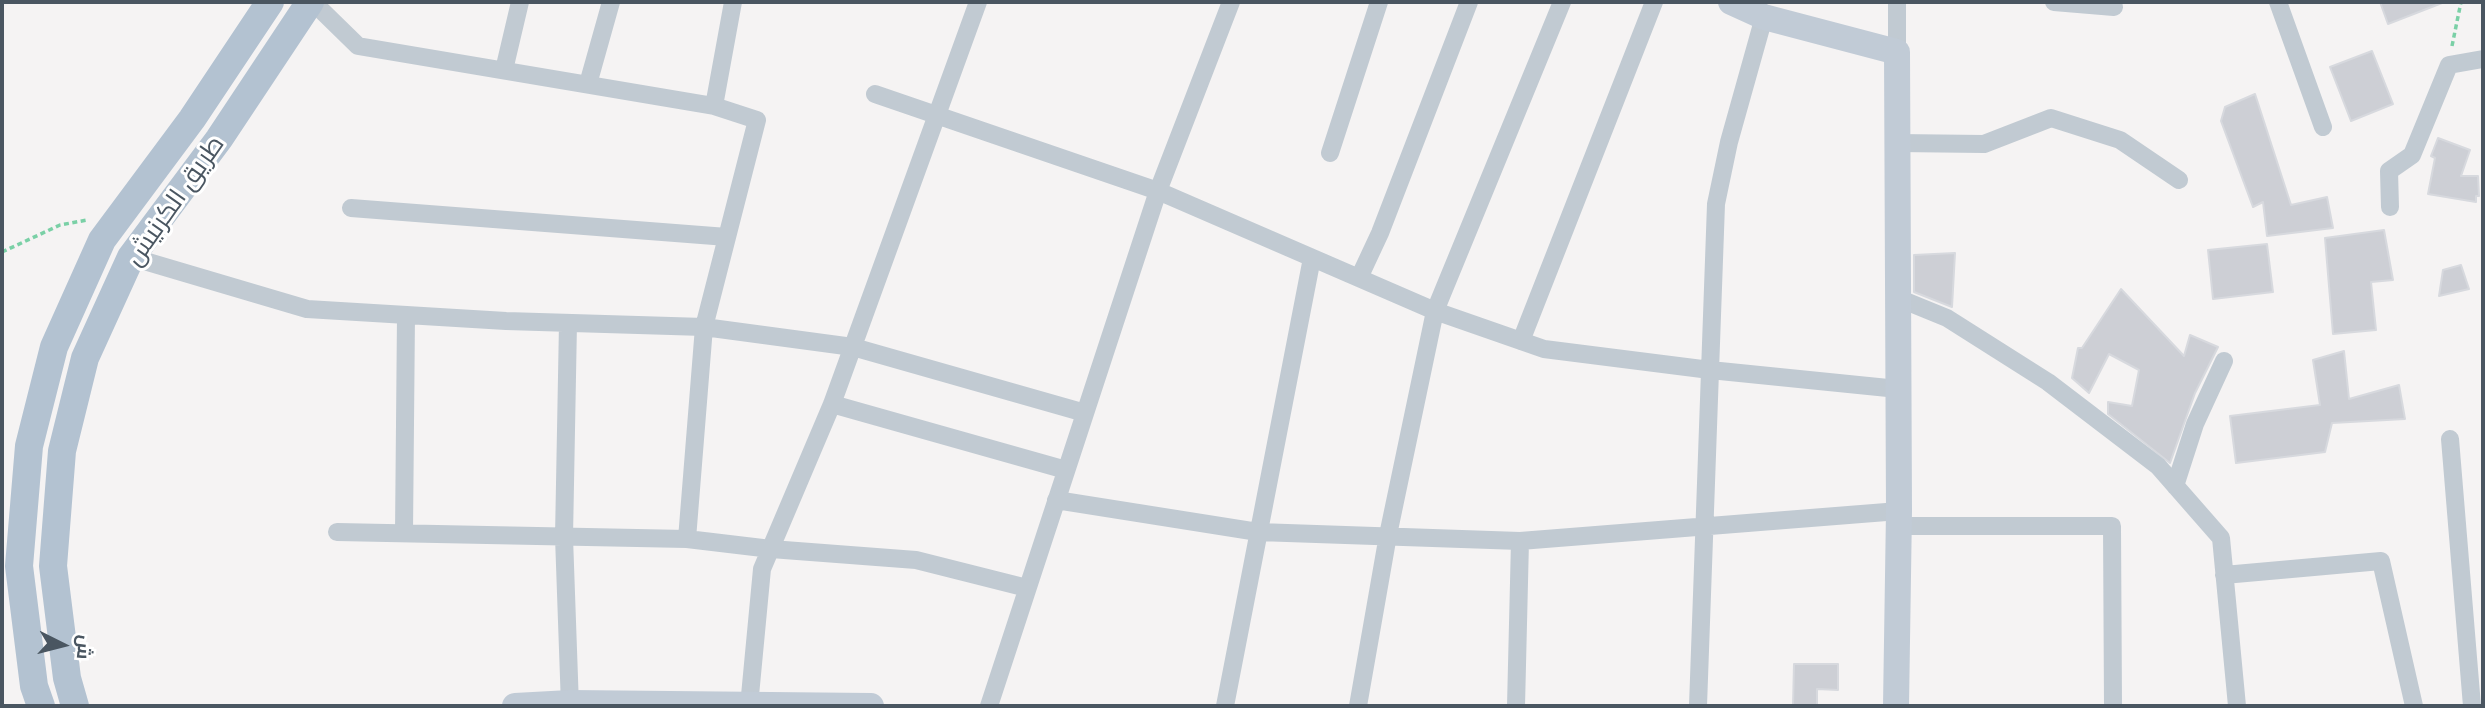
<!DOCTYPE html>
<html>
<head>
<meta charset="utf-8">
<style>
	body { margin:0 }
	#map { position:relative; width:2485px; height:708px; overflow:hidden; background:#f5f3f3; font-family:Figtree,Cairo,sans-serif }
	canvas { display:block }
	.frame { position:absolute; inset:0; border:4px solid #4a5661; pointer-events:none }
	.north { position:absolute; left:28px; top:610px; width:70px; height:70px; -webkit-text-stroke:5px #fff; paint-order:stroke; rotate:96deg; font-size:19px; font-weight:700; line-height:28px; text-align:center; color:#4a5661 }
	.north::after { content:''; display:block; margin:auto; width:24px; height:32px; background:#4a5661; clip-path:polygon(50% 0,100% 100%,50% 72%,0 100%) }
</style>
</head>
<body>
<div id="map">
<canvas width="2485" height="708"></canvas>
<div class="frame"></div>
<div class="north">ش</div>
</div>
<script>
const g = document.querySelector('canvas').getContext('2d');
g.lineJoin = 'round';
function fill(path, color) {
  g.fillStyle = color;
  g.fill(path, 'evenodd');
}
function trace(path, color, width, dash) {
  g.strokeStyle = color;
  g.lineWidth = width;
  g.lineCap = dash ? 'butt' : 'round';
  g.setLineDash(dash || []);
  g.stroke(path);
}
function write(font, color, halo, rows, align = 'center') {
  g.font = font + ' Figtree,Cairo,sans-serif';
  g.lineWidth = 6;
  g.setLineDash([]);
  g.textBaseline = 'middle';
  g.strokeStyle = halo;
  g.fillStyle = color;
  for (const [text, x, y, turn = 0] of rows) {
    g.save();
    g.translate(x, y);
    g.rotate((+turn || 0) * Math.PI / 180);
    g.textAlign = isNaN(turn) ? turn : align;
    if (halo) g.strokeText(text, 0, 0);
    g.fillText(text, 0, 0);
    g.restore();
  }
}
const building = new Path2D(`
	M2380,2h62v1l-54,21z
	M2372,51l21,53 -42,17 -21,-54z
	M2255,94l36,111 36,-8 6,31 -66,8 -4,-34 -10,5 -32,-86 4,-14z
	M2438,138l32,12 -9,26h17l1,20h-3v6l-48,-8 7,-36 -4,-2z
	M2384,230l9,50 -22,2 5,48 -43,4 -8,-96z
	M2267,244l6,48 -60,7 -5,-49z
	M1955,253l-3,54 -38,-15v-37z
	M2461,265l8,24 -30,7 4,-26z
	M2121,289l63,67 6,-21 28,12 -23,46 -25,70 -62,-49v-12l24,4 7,-36 -30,-16 -20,39 -17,-15 6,-30h4z
	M2344,351l5,48 50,-14 6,34 -73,4 -7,29 -89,11 -6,-47 90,-11 -7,-45z
	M1794,664h44v26l-21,-1v17h-24z`);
fill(building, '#cdcfd5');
trace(building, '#d7d9de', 2);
trace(new Path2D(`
	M2452,46l9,-44
	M2,252l58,-27 27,-5`), '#7ad0a6', 3.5, [5, 3.5]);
trace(new Path2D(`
	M313,2l45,44 356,60 43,14 -53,207 -17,212
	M1897,2v50
	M2054,2l60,5
	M2278,2l45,125
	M504,70l16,-68
	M588,84l23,-82
	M875,94l283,97 277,120 109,38 166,21 188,19
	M714,106l19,-104
	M1897,143l87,1 67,-26 69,22 59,40
	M1330,153l49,-151
	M2390,207l-1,-36 23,-16 37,-90 34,-6
	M351,208l376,29
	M131,257l176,52 199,12 198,6 149,20 232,66
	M1359,278l21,-45 89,-231
	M1898,298l49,20 101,64 110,84 63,72 16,168
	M568,323l-4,214 6,169
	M1521,341l133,-339
	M832,404l234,66
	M2450,439l22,267
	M2175,486l20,-62 29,-63
	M1056,500l202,32 262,9 379,-30
	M1899,526h213l1,180
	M337,532l350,7 84,10 145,11 111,28
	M404,533l2,-218
	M2224,575l157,-14 33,145
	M749,706l13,-137 70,-165 146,-402
	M989,706l169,-515 73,-189
	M1225,706l87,-448
	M1358,706l30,-171 47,-224 127,-309
	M1516,706l4,-165
	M1698,706l18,-502 13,-62 35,-125`), '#c1cad2', 18);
trace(new Path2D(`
	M1731,2l33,15 133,35 2,459 -3,195
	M515,706l55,-3 301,3`), '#c1cbd6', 26);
trace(new Path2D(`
	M41,706l-7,-20 -15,-120 10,-120 25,-99 48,-107 90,-121 78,-117
	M75,706l-8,-28 -14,-112 9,-115 23,-93 46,-101 88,-118 91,-137`), '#b3c2d1', 28);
write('26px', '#4a5661', '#fff', [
	["طريق الكرنيش",175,201,-55]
]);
</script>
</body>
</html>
